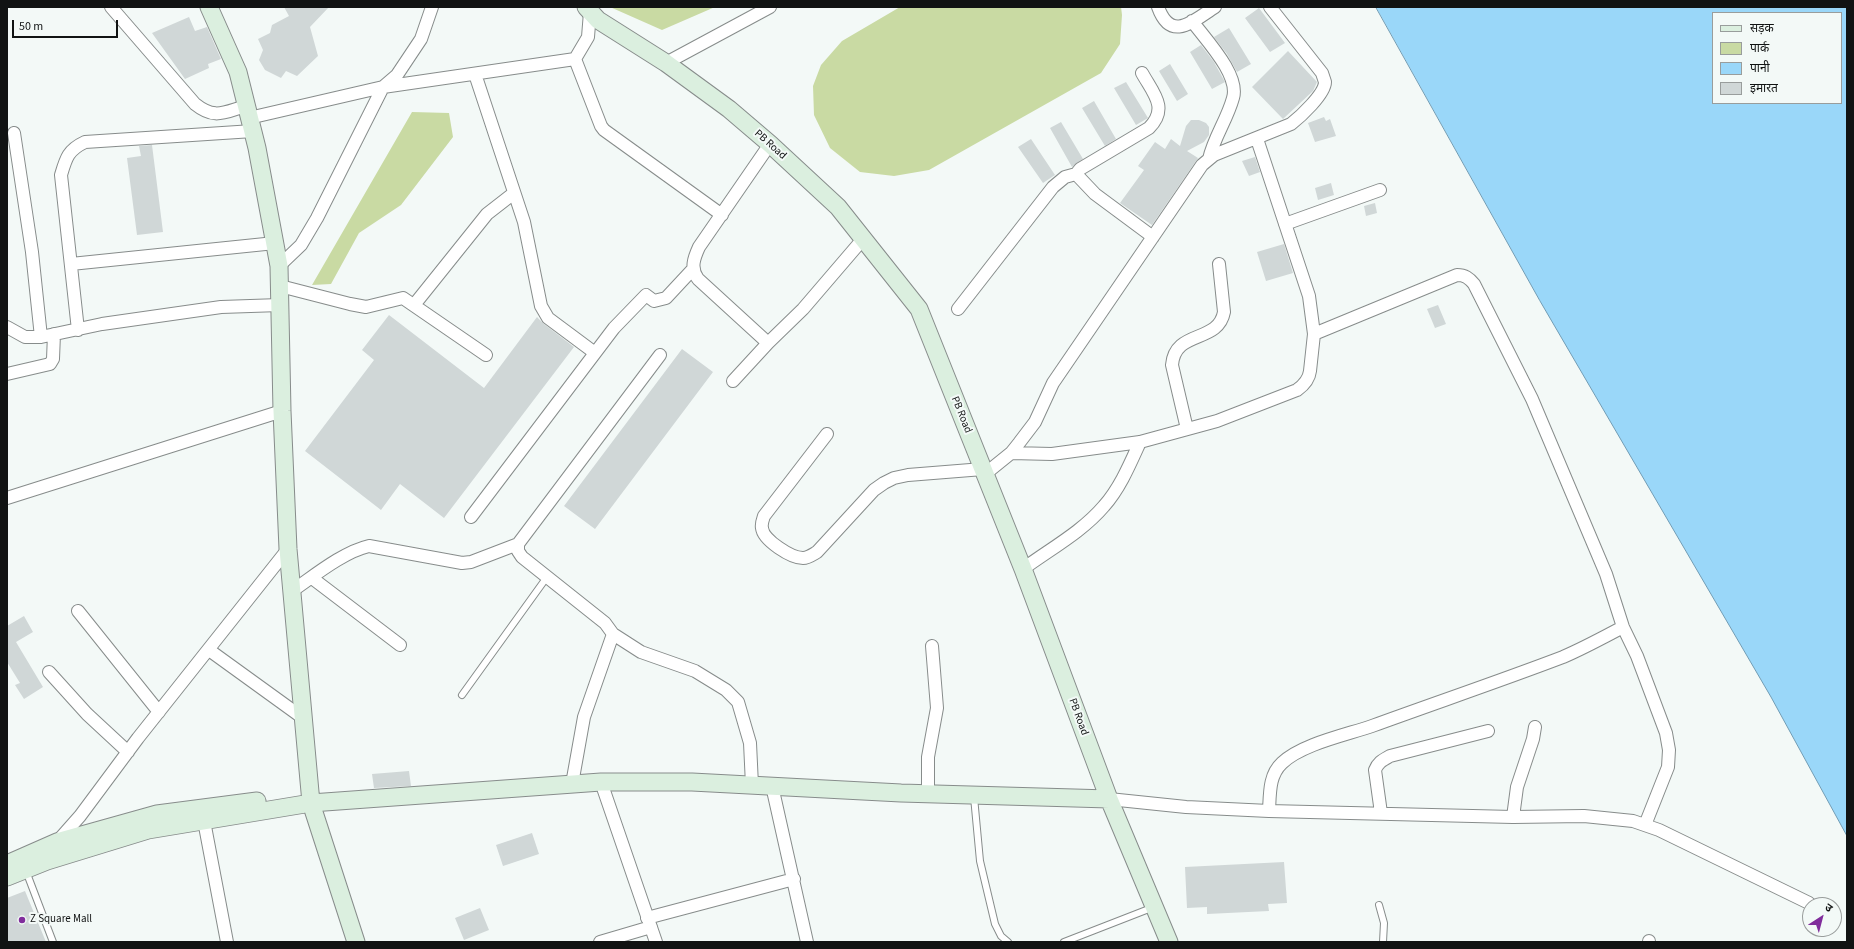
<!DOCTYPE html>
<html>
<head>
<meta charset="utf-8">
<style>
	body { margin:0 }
	#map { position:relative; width:1854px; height:949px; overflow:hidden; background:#f3f9f7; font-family:"Source Sans 3","Noto Sans Devanagari",sans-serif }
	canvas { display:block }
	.frame { position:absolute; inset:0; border:8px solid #111313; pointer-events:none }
	.legend { position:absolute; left:1712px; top:12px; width:130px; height:92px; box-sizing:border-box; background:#f3f9f7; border:1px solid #999d9c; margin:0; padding:5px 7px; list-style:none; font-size:12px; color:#111313 }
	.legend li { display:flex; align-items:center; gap:8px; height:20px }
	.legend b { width:20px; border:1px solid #999d9c }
	.north { position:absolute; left:1802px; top:897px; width:40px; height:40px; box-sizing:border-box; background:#f3f9f7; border:1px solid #999d9c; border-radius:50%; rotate:36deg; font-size:11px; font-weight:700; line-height:16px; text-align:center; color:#111313 }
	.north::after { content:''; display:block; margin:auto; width:14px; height:18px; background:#812d9c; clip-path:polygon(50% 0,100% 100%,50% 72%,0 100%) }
	.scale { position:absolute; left:12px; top:20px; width:106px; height:18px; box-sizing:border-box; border:2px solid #111313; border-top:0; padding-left:5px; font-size:12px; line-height:14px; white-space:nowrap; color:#111313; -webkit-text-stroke:3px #f3f9f7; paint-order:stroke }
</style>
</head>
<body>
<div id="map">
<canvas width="1854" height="949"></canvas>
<div class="frame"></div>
<ul class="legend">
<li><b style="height:5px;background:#dbefdf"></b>सड़क</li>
<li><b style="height:11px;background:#c9daa3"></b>पार्क</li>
<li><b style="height:11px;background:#9ad7f9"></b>पानी</li>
<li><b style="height:11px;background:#d0d7d7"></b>इमारत</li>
</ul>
<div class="north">उ</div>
<div class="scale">50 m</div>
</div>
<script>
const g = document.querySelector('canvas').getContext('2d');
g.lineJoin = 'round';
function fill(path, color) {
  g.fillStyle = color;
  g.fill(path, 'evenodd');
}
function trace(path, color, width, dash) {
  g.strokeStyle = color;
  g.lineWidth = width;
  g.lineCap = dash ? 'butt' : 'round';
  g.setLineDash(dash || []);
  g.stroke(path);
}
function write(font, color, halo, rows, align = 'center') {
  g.font = font + ' "Source Sans 3",sans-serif';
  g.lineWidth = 4;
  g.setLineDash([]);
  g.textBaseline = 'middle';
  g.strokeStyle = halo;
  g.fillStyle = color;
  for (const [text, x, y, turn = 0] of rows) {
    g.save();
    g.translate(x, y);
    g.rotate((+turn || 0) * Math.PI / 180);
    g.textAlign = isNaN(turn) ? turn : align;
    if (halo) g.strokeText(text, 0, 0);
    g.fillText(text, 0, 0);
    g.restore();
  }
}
fill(new Path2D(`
	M610,7h105l-53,23z
	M900,7h221l1,8 -2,29 -19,29 -172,97 -35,6 -34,-4 -30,-24 -16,-33 -1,-29 8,-21 21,-24z
	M412,112l37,1 4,24 -52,68 -42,28 -28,51 -19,1z`), '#c9daa3');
const water = new Path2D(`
	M1376,7h471v829l-76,-139 -231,-396zM1713,13h128v90h-128z`);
fill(water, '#9ad7f9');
trace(water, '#719cb4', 1);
fill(new Path2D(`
	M284,7h45l-19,20 8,29 -21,20 -11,-5 -5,7 -16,-8 -6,-10 4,-10 -5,-11 12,-6 2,-8 17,-9z
	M1259,8l26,35 -15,9 -25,-34z
	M189,17l6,14 12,-4 14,32 -13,5 1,4 -24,11 -33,-46z
	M1229,28l22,36 -14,8 -10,-18 -13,-17z
	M1201,45l13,17 11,20 -13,7 -22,-37z
	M1288,51l29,31 -4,9 -30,28 -31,-32z
	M1170,64l18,30 -11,7 -18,-30z
	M1126,82l22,36 -12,7 -22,-37z
	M1094,101l22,38 -11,7 -23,-38z
	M1324,117l2,4 4,-2 6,17 -21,6 -7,-19z
	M1191,120h8l7,3 3,4v8l-5,7 -17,9 11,7 -46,67 -32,-22 24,-33 -6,-4 17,-24 10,7 6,-10 9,7 6,-20z
	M1061,122l22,37 -11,8 -22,-39z
	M1031,139l24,36 -12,8 -25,-36z
	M152,145l11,87 -26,3 -10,-77 14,-2 -2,-10z
	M1255,157l5,15 -11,4 -7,-15z
	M1331,183l3,12 -16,5 -3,-12z
	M1375,203l2,10 -11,3 -2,-10z
	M1284,244l9,29 -27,8 -9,-29z
	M1438,305l8,19 -11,4 -8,-19z
	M389,315l95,73 53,-71 7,7 30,23 -130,171 -44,-34 -19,26 -76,-59 69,-91 -12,-10z
	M682,349l31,23 -118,157 -31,-23z
	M24,616l9,16 -17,10 27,45 -19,12 -9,-14 5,-2 -13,-21v-36z
	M409,771l2,15 -37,2 -2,-14z
	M532,833l7,21 -36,12 -7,-21z
	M1284,862l3,41 -19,1 1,7 -62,3v-7l-20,1 -2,-41z
	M25,891l21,51h-39v-44z
	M480,908l9,22 -25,10 -9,-22z`), '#d0d7d7');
const lane = new Path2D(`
	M462,695l85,-118
	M974,797l6,64 15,63 6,12 7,6
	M26,871l27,71
	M1379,905l5,18 -1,19
	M1064,942l90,-35`);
const street = new Path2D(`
	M111,7l84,97c20,16 29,8 51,2
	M1158,7c13,36 35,14 57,0
	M1192,21c14,19 48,54 41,77 -6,22 -19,39 -24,61
	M575,59l26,67 3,4 118,85
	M666,63l104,-56
	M1142,73c11,20 27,35 7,55l-69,41 -4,5 19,20 58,43
	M475,74l49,148 17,84 7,12 47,35
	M249,118l134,-31 192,-28 13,-22 2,-25
	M14,133l18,119 9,85
	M1285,224l95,-34
	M71,264l204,-21
	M279,266l22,-21 16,-27 66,-131 14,-12 24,-36 11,-32
	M280,286l70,18 16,3 37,-9 83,57
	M414,305l73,-91 27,-21
	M958,309l95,-122 12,-10 11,-3
	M7,327l18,10h16l61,-13 119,-17 59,-2
	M78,330l-17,-155c5,-17 7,-25 24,-33l168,-11
	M1314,334l143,-59c8,0 12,3 17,9l58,115 74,175 17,53 14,29 29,77 3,17 -1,17 -23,58
	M768,343l-70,-64c-8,-11 -4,-21 1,-32l71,-103
	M7,374l43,-10 3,-5 1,-25
	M733,381l35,-38 35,-34 60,-70
	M1187,429l-15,-64c3,-36 46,-21 52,-53l-5,-48
	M827,434l-63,82c-1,3 -3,8 -2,12 1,12 29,30 41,30 5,0 9,-3 14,-6l57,-62 10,-7 10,-5 14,-3 75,-6
	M1011,453l41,1 88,-12 77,-21 80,-31c7,-5 12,-10 13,-19l4,-37 -5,-38 -52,-157
	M985,474l26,-21 8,-10 16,-21 18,-39 149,-218 12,-10 77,-31c9,-7 34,-30 34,-42 -1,-3 -2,-6 -3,-9l-52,-66
	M7,498l275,-87
	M471,517l143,-189 32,-33 8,6 12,-3 27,-29
	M1023,569c27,-20 59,-37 81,-63 16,-18 26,-42 36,-64
	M312,578l88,67
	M292,591c22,-15 51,-39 77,-45l93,17 9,-1 47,-18
	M78,611l81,101
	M613,634l28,18 54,19 31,19 12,12 12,41 2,42
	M209,650l94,68
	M49,672l38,42 41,38
	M601,782l55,160
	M572,784l12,-67 29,-83 -8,-11 -83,-66 -4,-6v-7l142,-189
	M772,786l35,156
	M928,794v-37l9,-49 -5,-62
	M1109,799l77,8 83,4 244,6 71,-1 49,5 26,9 150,73
	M1269,811c1,-18 0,-36 13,-48 20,-19 64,-28 90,-37 63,-23 128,-45 191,-69 21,-9 41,-20 60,-30
	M1381,813l-6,-43c3,-8 8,-10 15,-14l98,-25
	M1513,817l4,-30 16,-48 2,-12
	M204,821l23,121
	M57,842l23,-26 58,-78 150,-189
	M647,918l147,-39
	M1649,941v1
	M600,942l51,-15`);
const secondary = new Path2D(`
	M209,7l29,65 19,76 22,118 3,145 6,138 23,254 45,139
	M586,7l12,13 68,43 63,46 41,35 68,63 81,102 104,260 86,230 60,143
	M7,864l50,-22 100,-28 100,-13
	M7,877l40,-16 101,-31 163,-27 290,-21h91l209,11 208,6`);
trace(lane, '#878c8b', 8);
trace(street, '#878c8b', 14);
trace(secondary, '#878c8b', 19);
trace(lane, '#fff', 6);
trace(street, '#fff', 12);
trace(secondary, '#dbefdf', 17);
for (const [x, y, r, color] of [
	[22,920,4,"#812d9c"]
]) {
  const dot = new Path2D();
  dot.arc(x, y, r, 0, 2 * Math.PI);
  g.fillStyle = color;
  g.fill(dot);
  trace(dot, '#f3f9f7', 1.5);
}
write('11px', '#111313', '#f3f9f7', [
	["PB Road",770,145,42],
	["PB Road",961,415,68],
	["PB Road",1078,717,70]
]);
write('11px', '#111313', '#f3f9f7', [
	["Z Square Mall",30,920]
], 'left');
</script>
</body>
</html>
